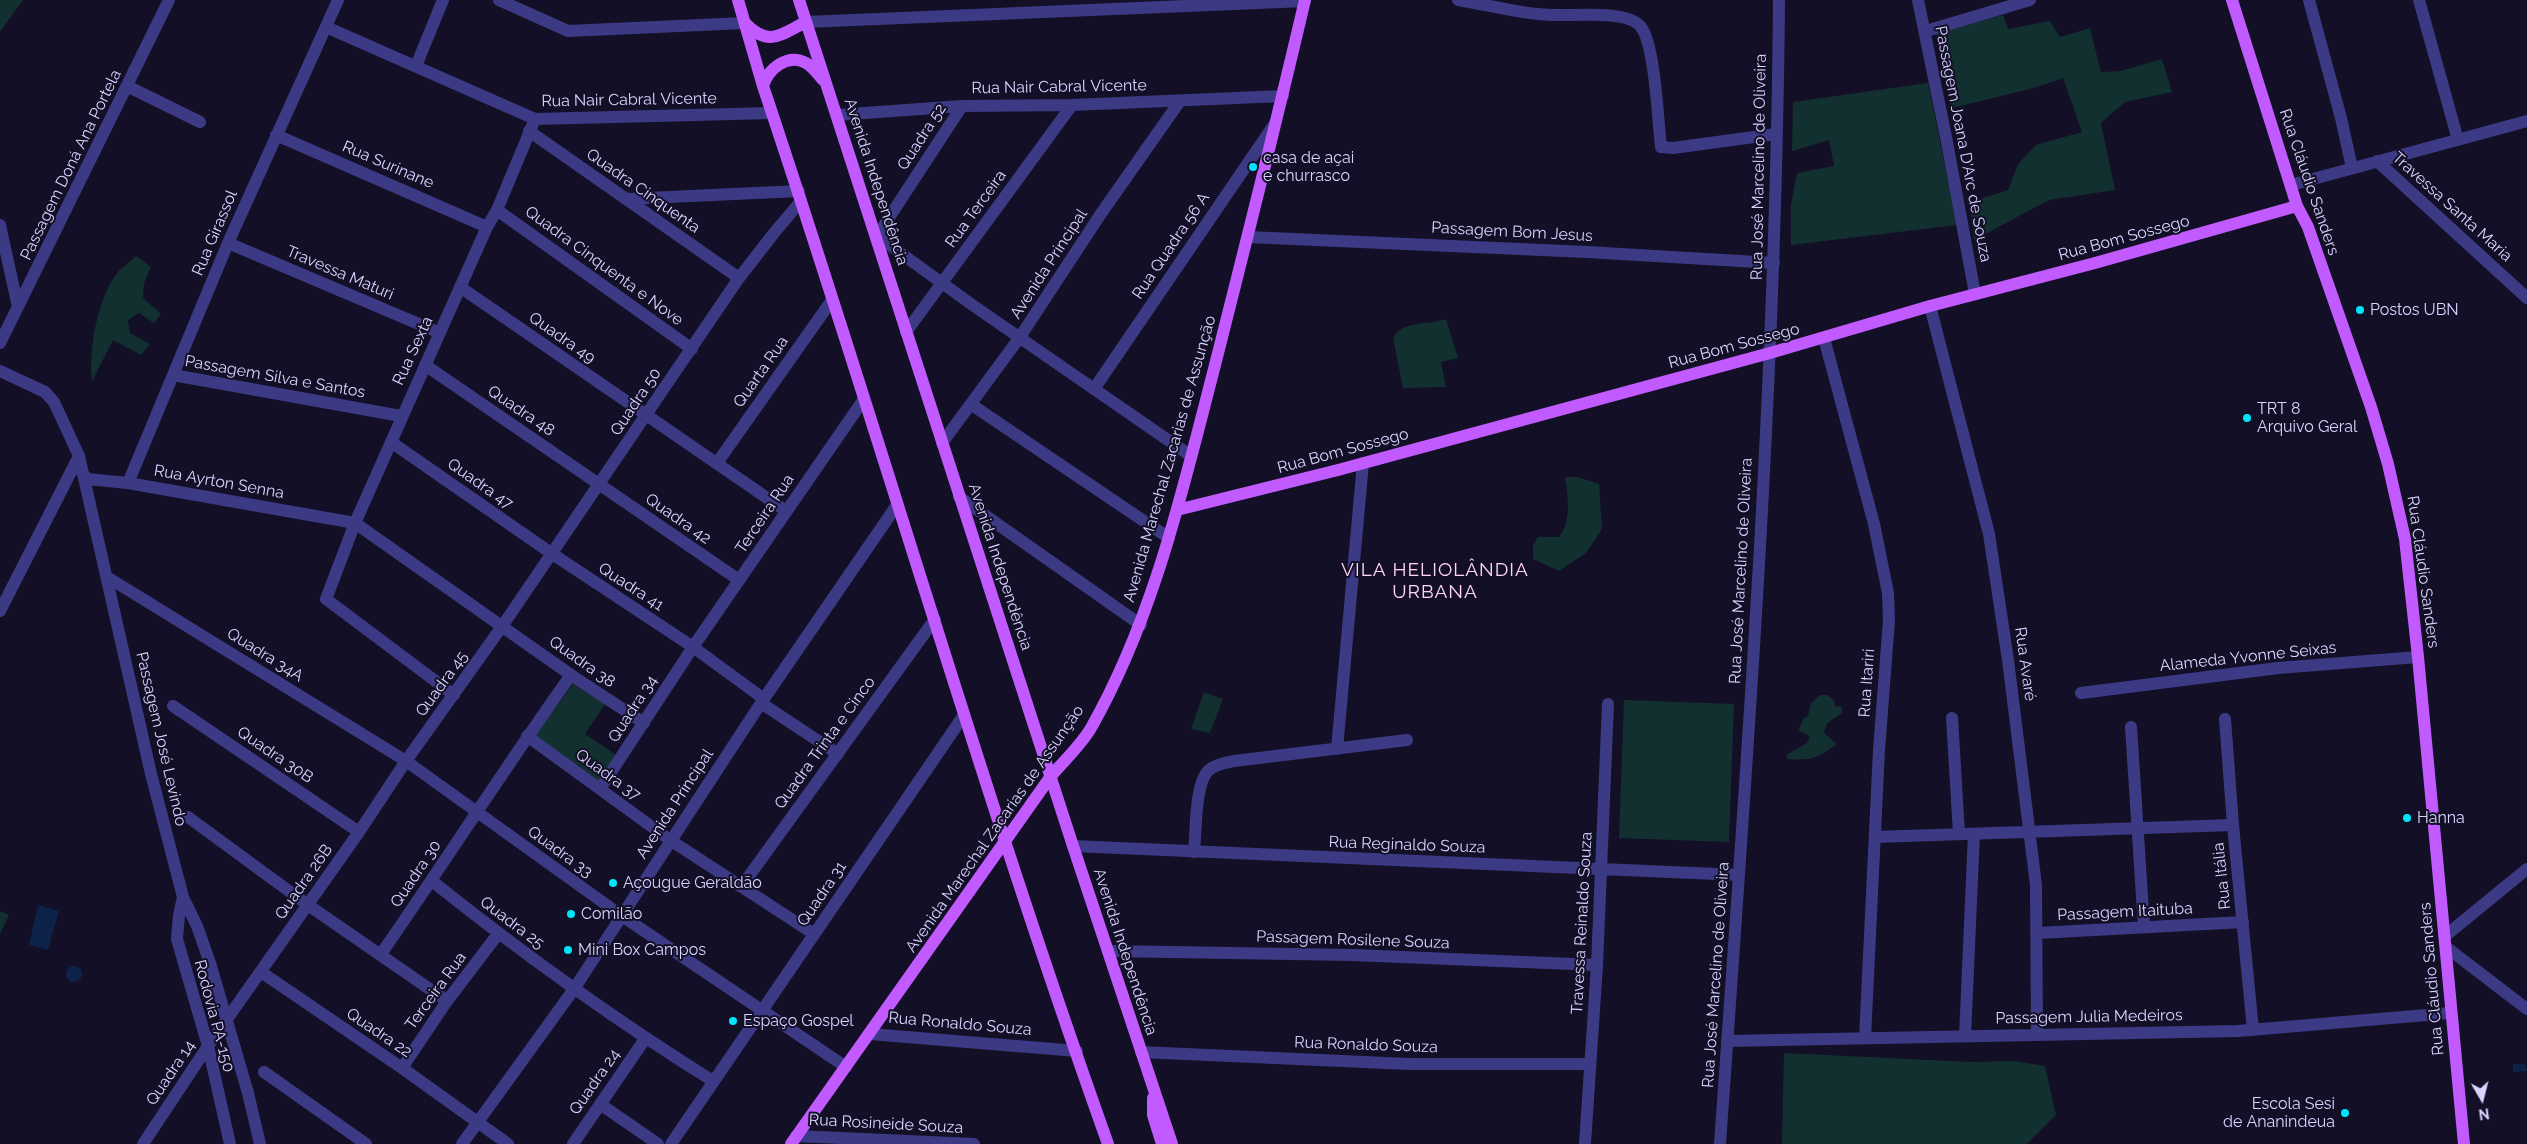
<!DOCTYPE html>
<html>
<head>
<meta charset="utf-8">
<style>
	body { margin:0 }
	#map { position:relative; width:2527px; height:1144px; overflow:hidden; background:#130f26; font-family:Raleway,sans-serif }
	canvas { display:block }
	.north { position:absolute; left:2457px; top:1074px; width:50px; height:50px; -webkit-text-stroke:4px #130f26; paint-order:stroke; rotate:172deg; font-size:14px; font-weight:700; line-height:20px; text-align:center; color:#d9d4ff }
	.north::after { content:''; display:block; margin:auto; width:18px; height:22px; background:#d9d4ff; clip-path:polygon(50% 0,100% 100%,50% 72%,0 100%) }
</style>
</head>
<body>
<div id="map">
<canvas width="2527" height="1144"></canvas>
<div class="north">N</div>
</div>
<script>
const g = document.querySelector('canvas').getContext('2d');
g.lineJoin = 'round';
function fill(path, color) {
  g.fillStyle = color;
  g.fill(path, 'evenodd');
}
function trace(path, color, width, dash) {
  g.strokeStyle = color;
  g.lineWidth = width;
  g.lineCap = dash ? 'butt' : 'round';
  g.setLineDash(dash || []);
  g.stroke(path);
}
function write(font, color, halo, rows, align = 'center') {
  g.font = font + ' Raleway,sans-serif';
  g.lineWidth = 4;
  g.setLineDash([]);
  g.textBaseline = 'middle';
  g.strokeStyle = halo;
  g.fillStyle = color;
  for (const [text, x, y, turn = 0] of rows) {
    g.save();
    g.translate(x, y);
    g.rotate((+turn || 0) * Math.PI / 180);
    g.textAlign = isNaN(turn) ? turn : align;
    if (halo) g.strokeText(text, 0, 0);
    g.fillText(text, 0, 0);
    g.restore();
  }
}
fill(new Path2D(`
	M0,0h23l-23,32z
	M2003,15l5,14 42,-8 10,16 30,-9 11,44 20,-1 41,-12 10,33 -47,10 -24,21 14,67 -66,10 -75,40 -4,-38 38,-12 10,-26 18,-19 46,-13 -19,-54 -29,10 -82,20 -16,-75z
	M1928,83l29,142 -166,20v-40l6,-32 37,-7 -5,-26 -37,11 1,-49z
	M136,256l15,11 -7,16 -1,15 18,16 -7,9 -15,-10 -11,7 2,13 20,11 -9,11 -28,-15 -21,41c-4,-32 6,-84 26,-109 5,-6 13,-11 18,-16z
	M1446,319l12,39 -17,4 5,25 -43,1 -10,-50c11,-19 34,-12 53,-19z
	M1565,477h12l22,7 3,45 -16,24 -27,18 -26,-12v-14l5,-8h21c13,-16 9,-40 6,-60z
	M573,684l32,20 -20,30 33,22 -18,27 -67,-45z
	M1204,692l19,7 -13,34 -19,-4z
	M1820,695h7l7,5 1,6 7,1v6l-15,10 -3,10 13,11c-19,14 -26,17 -49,15l-2,-4 21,-12 3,-7 -12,-6 6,-12 4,-2 3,-13z
	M1624,700l110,4 -5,138 -110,-4z
	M0,911l9,4 -9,19z
	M1784,1053l187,9 43,-1 31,5 11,49 -29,29h-245z`), '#12302f');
fill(new Path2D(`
	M38,905l21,6 -11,39 -19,-5z
	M66 974a8 8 0 1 1 16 0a8 8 0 1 1-16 0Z
	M2513,1064h12l2,7 -14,1z`), '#0c2248');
trace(new Path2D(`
	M499,0l69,31 176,-8
	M1458,0c32,5 66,15 98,15 21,1 73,-5 85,12 14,18 17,95 20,120l12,1 103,-14
	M1918,0l29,142 28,152
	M2309,0l32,118 11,50
	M2419,0l39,140
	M806,22l499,-21
	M326,27l209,92 237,-6
	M1926,31l104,-31
	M416,66l27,-66
	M127,86l73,36
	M962,106l-85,130 94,68 220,152
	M837,115l125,-9 110,-1 211,-9
	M529,131l210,147
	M276,135l211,92
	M2377,161l150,137
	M2291,185l236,-64
	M626,199l173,-8
	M497,210l195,139
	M0,225l18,82
	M1248,237l339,15 187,11
	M228,243l212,90
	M460,287l326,224
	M1930,306l59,228 19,126 28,225 1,150
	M906,332l166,-227
	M1824,338l50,186 14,69 1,27 -10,130 -14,288
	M0,343l169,-343
	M425,365l314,215
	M0,371l45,21 9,10 25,54 72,318 32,123 14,29 13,37 38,130 12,51
	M173,375l228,41
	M1094,389l180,-264
	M972,405l197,133
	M391,442l160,111 142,94 71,52
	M942,443l78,-106 80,-122 80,-114
	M717,463l115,-163
	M81,471l6,8 41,4 227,40 216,152 73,48
	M128,483l100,-240 110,-243
	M959,497l182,128
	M107,577l299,184 216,155 224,151
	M0,611l79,-155
	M2081,693l197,-25 140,-11
	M454,695l-128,-96 29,-76 132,-296 10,-17 38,-91
	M761,703l77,51
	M173,706l186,126
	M1952,718l7,115
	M2225,719l8,106 20,205
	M2131,727l13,200
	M527,736l143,104 144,94
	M1337,749l26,-286
	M600,789l93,-142 171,-248
	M188,817l120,88 139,96
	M1875,837l358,-12
	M1073,846l666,29
	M1194,852c2,-20 1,-68 14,-81 7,-7 17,-8 26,-10l173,-21
	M432,881c90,72 183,139 281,200
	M741,887l194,-268
	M183,897l-4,18 -2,24 31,107 22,98
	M2038,933l205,-11
	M2445,936l82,-67
	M2446,947l81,62
	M1108,951l245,4 244,10
	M381,954c64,-92 124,-187 190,-279
	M261,972l141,96 106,76
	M870,1034l207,17
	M1965,1036l9,-202
	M1727,1041l511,-10 212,-18
	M1141,1052l268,12h181
	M402,1068l45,-67 51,-67
	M264,1072l102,72
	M600,1104l58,40
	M796,1136l178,8
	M143,1144l65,-98 151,-214 47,-71 97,-136 236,-347 35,-45 27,-32
	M462,1144l112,-155 187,-286 136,-198
	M573,1144l72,-105
	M671,1144l293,-429
	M1585,1144l12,-179 11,-261
	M1720,1144c27,-381 56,-762 59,-1144`), '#3d3a85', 12);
trace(new Path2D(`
	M738,0l25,86c118,352 220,709 345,1058
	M799,0l274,846 99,298
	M2232,0l65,206 11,21 63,180 17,57 17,75 13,118 46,487
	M745,23c24,25 36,11 61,-1
	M763,86c5,-17 24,-33 43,-23 7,4 12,11 17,17
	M1177,510l161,-40 432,-117 160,-47 165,-43 202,-57
	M1153,1098v17l9,29
	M791,1144l260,-368c13,-15 30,-31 40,-48 63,-111 91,-236 123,-359 31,-122 62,-245 91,-369`), '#c25bff', 12);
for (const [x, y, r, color] of [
	[1253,167,5,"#00e5ff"],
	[2360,310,5,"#00e5ff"],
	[2247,418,5,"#00e5ff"],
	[2407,818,5,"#00e5ff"],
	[613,883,5,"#00e5ff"],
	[571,914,5,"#00e5ff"],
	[568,950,5,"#00e5ff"],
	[733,1021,5,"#00e5ff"],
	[2345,1113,5,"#00e5ff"]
]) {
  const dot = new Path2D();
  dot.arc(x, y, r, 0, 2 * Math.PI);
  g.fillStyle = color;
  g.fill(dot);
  trace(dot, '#130f26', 2);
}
write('16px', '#d9d4ff', '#130f26', [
	["Rua Nair Cabral Vicente",1059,87,-1],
	["Rua Nair Cabral Vicente",629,100,-1],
	["Quadra 52",922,137,-57],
	["Passagem Joana D'Arc de Souza",1963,144,79],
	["Passagem Doná Ana Portela",71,165,-64],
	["Rua Surinane",388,165,23],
	["Rua José Marcelino de Oliveira",1759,167,-89],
	["Avenida Independência",876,182,72],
	["Rua Cláudio Sanders",2309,182,71],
	["Quadra Cinquenta",643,191,35],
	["Travessa Santa Maria",2452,207,42],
	["Rua Terceira",976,209,-54],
	["Passagem Bom Jesus",1512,232,3],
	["Rua Girassol",215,233,-67],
	["Rua Bom Sossego",2124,238,-15],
	["Rua Quadra 56 A",1171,246,-56],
	["Avenida Principal",1049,264,-57],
	["Quadra Cinquenta e Nove",604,266,36],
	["Travessa Maturi",340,273,23],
	["Quadra 49",562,338,35],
	["Rua Bom Sossego",1734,346,-15],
	["Rua Sexta",413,351,-65],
	["Quarta Rua",761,372,-55],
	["Passagem Silva e Santos",275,377,10],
	["Quadra 50",636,402,-56],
	["Quadra 48",521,411,34],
	["Rua Bom Sossego",1343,451,-15],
	["Avenida Marechal Zacarias de Assunção",1170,459,-74],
	["Rua Ayrton Senna",219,482,10],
	["Quadra 47",480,484,35],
	["Terceira Rua",765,514,-56],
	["Quadra 42",678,519,35],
	["Avenida Independência",1000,567,72],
	["Rua José Marcelino de Oliveira",1741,571,-87],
	["Rua Cláudio Sanders",2423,572,82],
	["Quadra 41",631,587,33],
	["Quadra 34A",265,655,32],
	["Alameda Yvonne Seixas",2248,657,-6],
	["Quadra 38",582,662,35],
	["Rua Avaré",2025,664,82],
	["Rua Itariri",1867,683,-86],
	["Quadra 45",442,684,-54],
	["Quadra 34",633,709,-57],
	["Passagem José Levindo",161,739,77],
	["Quadra Trinta e Cinco",825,743,-54],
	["Quadra 30B",275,755,34],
	["Quadra 37",608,775,36],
	["Avenida Principal",675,804,-57],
	["Avenida Marechal Zacarias de Assunção",995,829,-55],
	["Rua Reginaldo Souza",1407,845,2],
	["Quadra 33",560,852,36],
	["Quadra 30",416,874,-56],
	["Rua Itália",2222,876,-96],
	["Quadra 26B",304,882,-55],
	["Quadra 31",822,894,-56],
	["Passagem Itaituba",2125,912,-3],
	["Quadra 25",512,923,37],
	["Travessa Reinaldo Souza",1582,923,-87],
	["Passagem Rosilene Souza",1353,940,2],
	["Avenida Independência",1125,952,72],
	["Rua José Marcelino de Oliveira",1716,975,-86],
	["Rua Cláudio Sanders",2432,979,-95],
	["Terceira Rua",436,991,-54],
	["Rodovia PA-150",214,1016,75],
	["Passagem Julia Medeiros",2089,1017,-1],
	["Rua Ronaldo Souza",960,1024,5],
	["Quadra 22",379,1033,34],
	["Rua Ronaldo Souza",1366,1045,2],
	["Quadra 14",171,1073,-56],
	["Quadra 24",595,1082,-55],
	["Rua Rosineide Souza",886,1124,3]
]);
write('16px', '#d9d4ff', '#130f26', [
	["casa de açai",1263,158],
	["e churrasco",1263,176],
	["Postos UBN",2370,310],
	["TRT 8",2257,409],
	["Arquivo Geral",2257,427],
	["Hanna",2417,818],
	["Açougue Geraldão",623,883],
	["Comilão",581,914],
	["Mini Box Campos",578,950],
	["Espaço Gospel",743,1021],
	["Escola Sesi",2335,1104,"right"],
	["de Ananindeua",2335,1122,"right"]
], 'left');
g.letterSpacing = '1px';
write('19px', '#ffd6f0', '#130f26', [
	["VILA HELIOLÂNDIA",1435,570],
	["URBANA",1435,592]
]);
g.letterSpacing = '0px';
</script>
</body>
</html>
